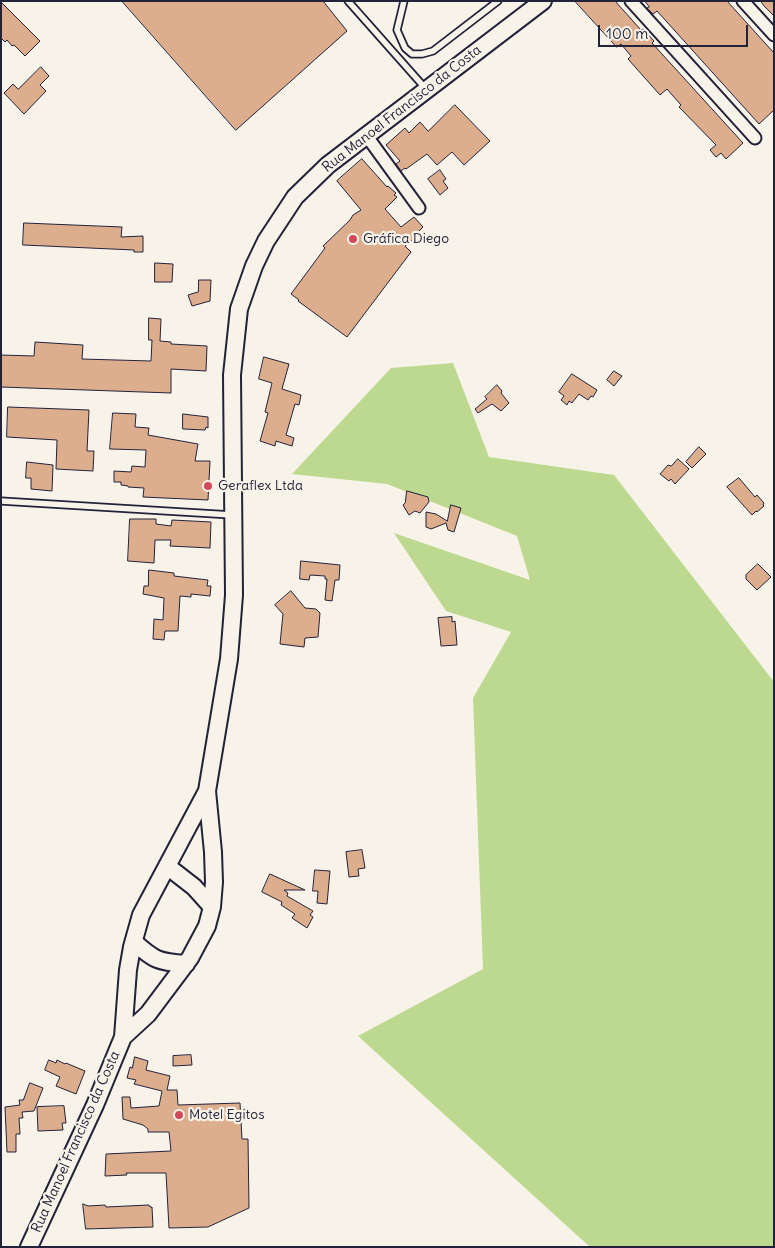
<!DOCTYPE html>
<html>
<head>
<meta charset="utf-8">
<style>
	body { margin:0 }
	#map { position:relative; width:775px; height:1248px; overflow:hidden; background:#f7f3e8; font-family:Delius,sans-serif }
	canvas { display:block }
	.frame { position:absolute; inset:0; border:2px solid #22223b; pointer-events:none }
	.scale { position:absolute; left:598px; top:25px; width:150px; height:22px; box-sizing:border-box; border:2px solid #22223b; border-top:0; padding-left:6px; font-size:15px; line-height:18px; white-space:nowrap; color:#22223b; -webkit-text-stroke:4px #f7f3e8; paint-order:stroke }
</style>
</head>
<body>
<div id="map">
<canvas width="775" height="1248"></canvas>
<div class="frame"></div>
<div class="scale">100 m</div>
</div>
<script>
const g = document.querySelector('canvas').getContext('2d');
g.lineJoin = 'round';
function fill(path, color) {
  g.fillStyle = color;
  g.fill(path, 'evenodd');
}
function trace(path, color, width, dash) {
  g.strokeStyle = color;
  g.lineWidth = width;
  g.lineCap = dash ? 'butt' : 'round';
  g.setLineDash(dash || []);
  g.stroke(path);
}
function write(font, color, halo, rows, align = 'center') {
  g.font = font + ' Delius,sans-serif';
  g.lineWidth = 4.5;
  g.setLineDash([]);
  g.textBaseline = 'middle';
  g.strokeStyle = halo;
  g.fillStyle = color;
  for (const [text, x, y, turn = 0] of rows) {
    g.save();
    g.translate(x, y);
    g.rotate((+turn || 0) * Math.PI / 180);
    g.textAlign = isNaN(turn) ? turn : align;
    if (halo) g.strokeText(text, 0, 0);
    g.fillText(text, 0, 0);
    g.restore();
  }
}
fill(new Path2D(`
	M453,363l36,94 125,18 160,207v565h-184l-232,-211 125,-67 -10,-271 38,-66 -65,-21 -52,-78 136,47 -13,-44 -130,-52 -95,-10 99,-106z`), '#bdd990');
const building = new Path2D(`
	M122,1h201l24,30 -111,99z
	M575,1h40l26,29 2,-1 11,12 -2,2 91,100 -17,16 -5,-6 -5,4 -6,-7 6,-5 -37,-38 2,-2 -14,-16 -7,6 -32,-36 3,-3 -10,-12 -4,3z
	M645,1h82l47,52v57l-15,14 -102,-113 -4,3 -6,-6 2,-1z
	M761,1h13v15l-10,-10z
	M1,2l39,39 -15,15 -11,-11 -2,1 -5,-6 -2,2 -4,-4z
	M41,67l8,9 -9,9 6,6 -22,23 -20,-21 9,-9 5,5z
	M455,105l35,36 -26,24 -12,-13 -15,13 -10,-11 -21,15 -1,-1 -4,3 -5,-7 4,-3 -14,-16 19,-17 4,5 11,-11 8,9z
	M362,159l25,28 1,-1 8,7 -2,2 3,2 -12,12 16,18 13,-10 9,10 -8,8 1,2 -11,9 6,6 -64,85 -49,-36 1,-1 -8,-6 34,-46 -2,-2 27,-26 3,-5 8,-5 -24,-29z
	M440,170l6,9 -3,2 5,7 -8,7 -12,-16z
	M24,223l98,4 -1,10 22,-1v16h-9v-2l-111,-5z
	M155,263l18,1 -1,18h-17z
	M199,280h12l-1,21 -18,5 -4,-11 10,-3z
	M149,318l12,1 -1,22 11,1v2l36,2 -1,25 -35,-2v24l-170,-6v-32l33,1 1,-14 48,3 -1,14 69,2 1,-21h-3z
	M264,357l25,7 -7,25 19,6 -2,10 -4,-1 -9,31 8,3 -2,8 -16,-5 -1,5 -15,-5 8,-28 -3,-1 7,-29 -13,-4z
	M614,371l8,5 -8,10 -7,-6z
	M572,374l25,16 -4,7 -2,-1 -3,4 -9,-6 -7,9 -3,-2 -2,4 -6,-5 3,-4 -5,-4z
	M497,385l5,6 -1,2 8,10 -8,8 -9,-7 -14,9 -3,-4 12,-10 -2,-2z
	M8,407l81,3 -2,41h7l-1,20 -37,-2 1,-29 -50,-3z
	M113,413l23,1 -1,13 14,1 -1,7 50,9 -3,17h15l-2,39 -65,-3 1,-9 -16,-1v-1l-7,-1v-3h-7v-11l17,1 1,-6 13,1 1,-17 -36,-1z
	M183,414l25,3v11l-2,-1 -1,3 -22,-1z
	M699,447l7,7 -14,14 -6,-6z
	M678,459l11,10 -14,15 -4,-5 -2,2 -9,-7 8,-9 3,1z
	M27,462l26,3 -1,26 -21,-2v-11h-5z
	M739,478l16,19 2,-2 7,8 -1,2 1,1 -7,6 -1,-1 -4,4 -25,-28z
	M407,491l21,6 1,5 -9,11 -5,-2 -6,4 -6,-10 2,-2z
	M451,505l10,3 -7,24 -6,-2 -2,-7 -15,6 -5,-2v-15l10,2 11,7z
	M130,519h26v5l15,2 1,-6 39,2 -1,26 -40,-2 1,-6h-16l-1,23 -26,-2z
	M301,561l39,4 -1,15h-4l-3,21 -7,-1 2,-21h-2v-3l-15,-1 -1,5 -9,-1z
	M758,564l13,13 -14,13 -11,-11v-4z
	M149,570l25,3v3l34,4 -1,6h4l-1,10 -19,-2v3l-11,-1 -2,35h-13l-1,9 -11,-1 1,-20 9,1 1,-22 -21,-4 1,-8h4z
	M291,591l14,17 11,1 4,4 -2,24 -13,1 -1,9 -24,-3 3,-30 -8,-9z
	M452,617v5l3,-1 2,24 -16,1 -3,-28z
	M362,850l3,18 -7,1 1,7 -10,1 -3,-25z
	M315,870l15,1 -3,33 -10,-1 1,-12h-5z
	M270,874l35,16h-21l4,3 -1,3 26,15 -3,4 3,2 -6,11 -15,-10 3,-4 -14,-9 1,-3 -20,-10z
	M191,1055l1,10 -19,1v-10z
	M135,1057l13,4 -2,9 24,6 -3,14h10l1,15 62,-2 2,36h6l1,69 -41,19 -39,1 -3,-55h-40l1,2 -22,1 1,-22 65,-3 -2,-19h-21v-3l-5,-4 -20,-6 -1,-22h8l1,11 28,-2 3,-15 -28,-7 2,-4 -9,-2 3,-11 2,1z
	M49,1060l7,3 1,-3 8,4 1,-1 19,8 -9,23 -20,-8 4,-9 -15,-7z
	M30,1083l13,5 -9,23 -12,1 1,6h-4l1,16h-4v18h-9l-2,-45 15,-2 -1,-5h4z
	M64,1106l2,17h-4l1,7 -25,1 -1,-24z
	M83,1204l5,2 17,-1 1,2 43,-2 1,2h2l1,20 -67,2z`);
fill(building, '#ddae8e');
trace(building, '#22223b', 1);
const service = new Path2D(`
	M348,1l78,88
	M404,1l-7,29 8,18 7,6h10l11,-3 65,-50
	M1,501l231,14`);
const minor = new Path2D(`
	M631,1l124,137
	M743,1l31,34
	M366,135l53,73`);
const secondary = new Path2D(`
	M167,866l27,21 18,20
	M134,942c20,18 24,20 52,22
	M123,1037l25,-23 42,-56 17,-32 5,-19 2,-25 -1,-30 -6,-61 22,-132 5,-64 -2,-220 7,-66 15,-43 12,-25 29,-44 33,-32 215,-164
	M29,1247l66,-142 28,-68 5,-67 4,-23 9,-32 66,-124`);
trace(service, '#22223b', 9);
trace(minor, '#22223b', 15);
trace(secondary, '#22223b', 20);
trace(service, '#f7f3e8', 5.5);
trace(minor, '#f7f3e8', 11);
trace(secondary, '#f7f3e8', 16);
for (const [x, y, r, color] of [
	[353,239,5,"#d1495b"],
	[208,486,5,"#d1495b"],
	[179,1115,5,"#d1495b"]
]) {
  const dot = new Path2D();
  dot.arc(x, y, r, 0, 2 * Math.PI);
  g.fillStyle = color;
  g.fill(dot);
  trace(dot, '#f7f3e8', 2);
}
write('14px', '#22223b', '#f7f3e8', [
	["Rua Manoel Francisco da Costa",402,109,-38],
	["Rua Manoel Francisco da Costa",76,1142,-66]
]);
write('14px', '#22223b', '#f7f3e8', [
	["Gráfica Diego",363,239],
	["Geraflex Ltda",218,486],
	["Motel Egitos",189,1115]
], 'left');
</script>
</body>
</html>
